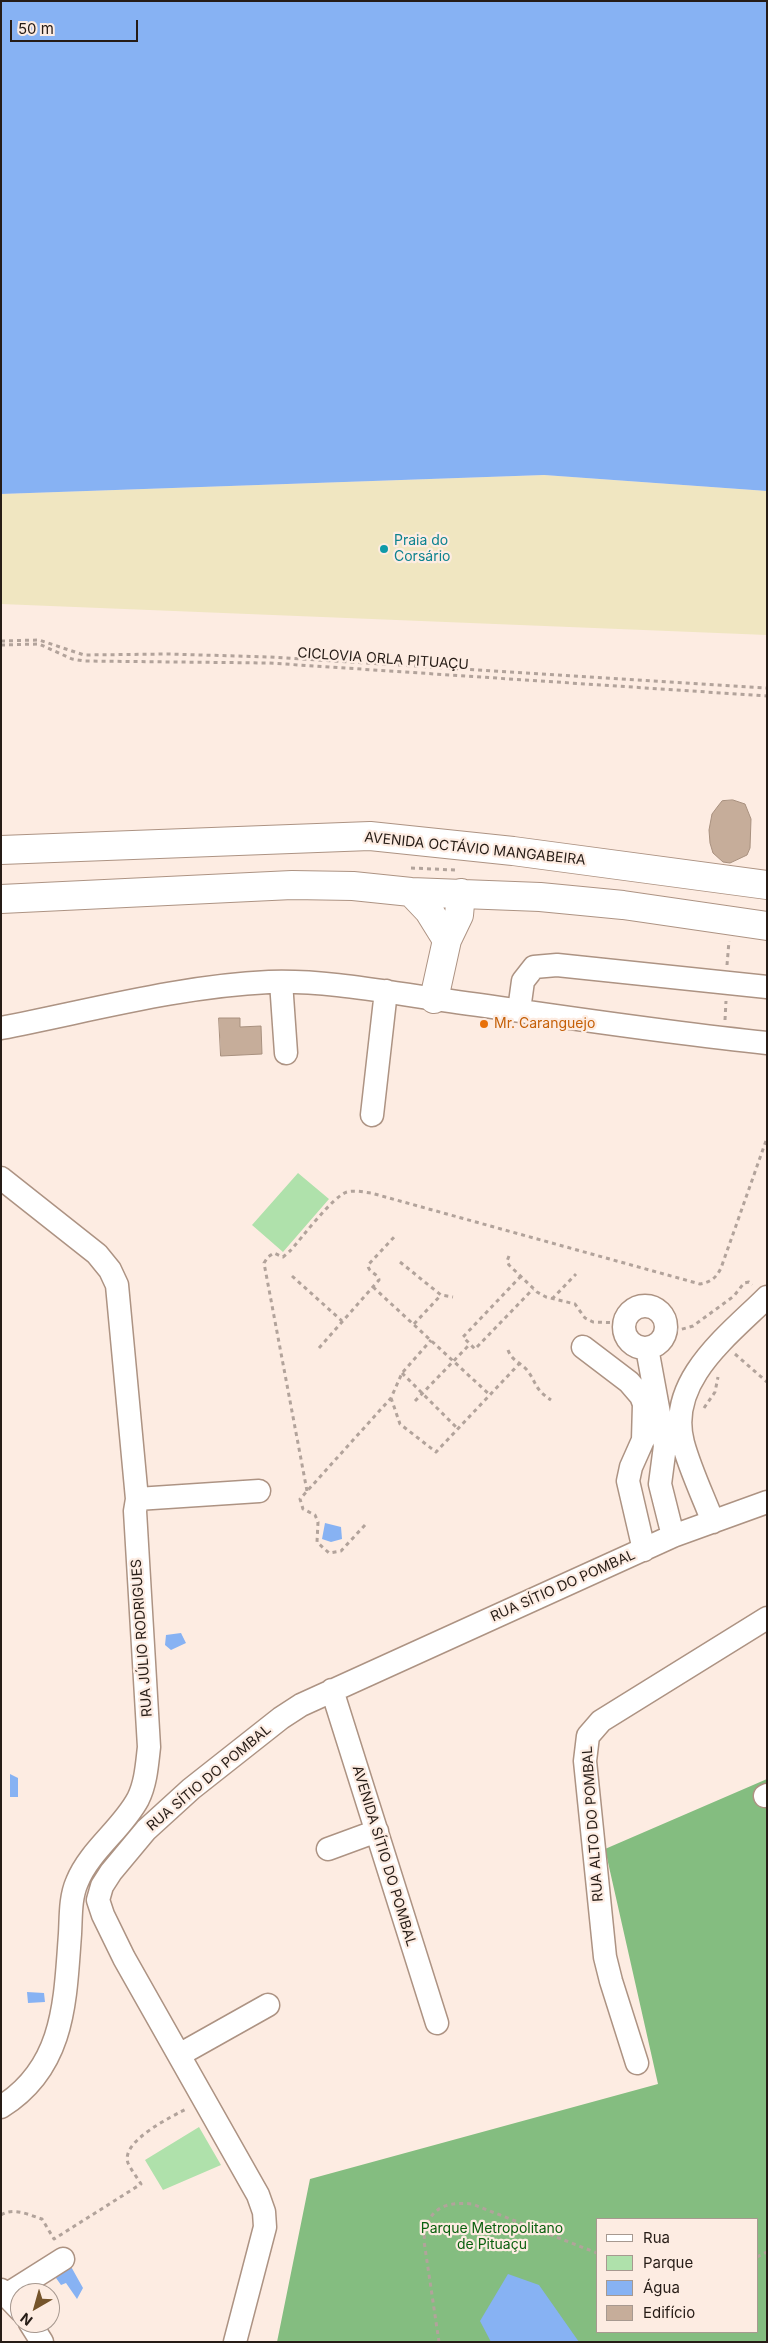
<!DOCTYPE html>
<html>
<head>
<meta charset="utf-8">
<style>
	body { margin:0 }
	#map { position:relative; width:768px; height:2343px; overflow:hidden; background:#fdece2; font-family:Inter,sans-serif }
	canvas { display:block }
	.frame { position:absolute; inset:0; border:2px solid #261c16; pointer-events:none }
	.legend { position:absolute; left:596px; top:2218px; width:162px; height:115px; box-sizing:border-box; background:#fdece2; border:1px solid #a79990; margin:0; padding:6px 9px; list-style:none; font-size:15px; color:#261c16 }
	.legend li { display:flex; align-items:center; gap:10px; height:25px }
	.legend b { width:25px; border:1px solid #a79990 }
	.north { position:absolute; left:10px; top:2283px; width:50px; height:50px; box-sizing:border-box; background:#fdece2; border:1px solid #a79990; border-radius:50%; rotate:218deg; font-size:14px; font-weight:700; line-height:20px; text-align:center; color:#261c16 }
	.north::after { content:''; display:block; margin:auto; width:18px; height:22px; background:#75542b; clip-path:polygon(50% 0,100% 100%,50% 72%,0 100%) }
	.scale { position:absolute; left:10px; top:20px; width:128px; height:22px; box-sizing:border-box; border:2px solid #261c16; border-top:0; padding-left:6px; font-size:15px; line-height:18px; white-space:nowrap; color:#261c16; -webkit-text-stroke:4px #fdece2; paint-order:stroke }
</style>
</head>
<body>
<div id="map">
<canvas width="768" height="2343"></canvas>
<div class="frame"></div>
<ul class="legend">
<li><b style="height:6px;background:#fff"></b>Rua</li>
<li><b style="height:14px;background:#afe1ab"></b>Parque</li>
<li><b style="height:14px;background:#87b2f3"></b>Água</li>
<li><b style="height:14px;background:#c6ad9a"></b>Edifício</li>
</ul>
<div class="north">N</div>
<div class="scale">50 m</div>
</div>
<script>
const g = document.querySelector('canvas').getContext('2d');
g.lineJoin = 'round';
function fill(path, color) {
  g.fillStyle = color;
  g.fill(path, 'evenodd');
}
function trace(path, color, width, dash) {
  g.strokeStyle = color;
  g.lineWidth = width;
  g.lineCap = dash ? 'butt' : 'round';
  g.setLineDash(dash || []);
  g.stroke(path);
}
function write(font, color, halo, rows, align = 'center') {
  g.font = font + ' Inter,sans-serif';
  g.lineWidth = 4.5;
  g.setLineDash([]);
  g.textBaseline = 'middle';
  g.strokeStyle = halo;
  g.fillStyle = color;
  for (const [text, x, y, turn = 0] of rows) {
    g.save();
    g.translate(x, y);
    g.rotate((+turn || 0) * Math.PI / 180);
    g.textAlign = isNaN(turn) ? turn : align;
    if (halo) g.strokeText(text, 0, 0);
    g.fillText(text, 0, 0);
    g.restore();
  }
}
fill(new Path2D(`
	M298,1173l31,26 -46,53 -31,-27z
	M199,2127l22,38 -58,25 -18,-30z`), '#afe1ab');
fill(new Path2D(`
	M767,1779v563h-490l33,-163 348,-95 -53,-235zM597,2219h160v113h-160z`), '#84bd80');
fill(new Path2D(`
	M544,475l223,16v144l-766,-31v-110z`), '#f0e6c1');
fill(new Path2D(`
	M1,1h766v490l-223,-16 -543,19z
	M325,1523l16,4 1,12 -11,3 -9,-3z
	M181,1633l5,10 -15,7 -6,-5 1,-10z
	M10,1774l8,4v19h-8z
	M27,1992l17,1 1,9 -17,1z
	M69,2263l14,25 -6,11 -11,-16 -5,2 -5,-7 2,-9z
	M508,2274l31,11 40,57h-88l-11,-21z`), '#87b2f3');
const building = new Path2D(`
	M733,800l12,4 6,15 -1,29 -3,7 -17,8 -7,-1 -10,-9 -3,-10 -1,-13 3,-16 6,-8 4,-5z
	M219,1018h21v9l21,-1 1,28 -41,2z`);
fill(building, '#c6ad9a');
trace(building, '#a8907e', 1);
const minor = new Path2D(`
	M281,982l5,71
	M519,1010l4,-29 11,-14 23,-2 210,22
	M1,1028c88,-17 179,-42 268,-46 58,-2 117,10 174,18 108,15 215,32 324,43
	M372,1115l14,-124
	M1,1178l96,76 13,16 7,15 20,214 -2,12 14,236c-2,17 -3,36 -11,52 -16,30 -48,51 -61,83 -7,16 -6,35 -7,52 -5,67 -5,133 -69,173
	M624 1327a21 21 0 1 1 42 0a21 21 0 1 1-42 0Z
	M583,1347l46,35 12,14 3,8 -1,36 -12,27 -3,14 16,69
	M647,1348l18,98 -5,38 13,52
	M137,1499l122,-8
	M713,1522c-10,-26 -23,-53 -30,-79 -17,-62 46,-108 84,-146
	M332,1690l105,333
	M765,1796l2,-1
	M328,1849l49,-18
	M179,2055l89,-50
	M637,2063l-26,-82 -6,-24 -20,-196 3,-25 13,-15 166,-103
	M1,2290l19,20
	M6,2295l57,-36
	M30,2323l12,19
	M235,2342l30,-115 -1,-15 -6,-17 -134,-237 -21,-43 -5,-15 4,-14 9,-14 35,-42 45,-41 90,-71 20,-13 372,-169 94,-34`);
const major = new Path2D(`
	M1,850l369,-14 143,15 254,34
	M411,892l18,19 18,29
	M1,899l291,-14 61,1 58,6 129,5 83,8 144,21
	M434,999l13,-59 12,-25 2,-22`);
trace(minor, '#ad9383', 25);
trace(major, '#ad9383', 30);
trace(new Path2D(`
	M1,641l38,-1 45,15 84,-1 102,3 497,31
	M1,645l38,-1 33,15 12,2 185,2 498,33
	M411,868l44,2
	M727,965l2,-24
	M725,1020l1,-19
	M509,1256l-2,5 2,4 28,27 9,5 29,7 10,14 8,4 31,1
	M400,1262l41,33 12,2
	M292,1276l50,45
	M521,1276l-58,61 12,12 58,-60
	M373,1287l117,108
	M552,1299l24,-25
	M414,1324l27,-29
	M666,1330h13l14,-4 41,-30 10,-13 5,-1 3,3
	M319,1348l60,-68c-1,-7 -11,-7 -11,-15l28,-30
	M508,1350c4,11 12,12 19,20 10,13 7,19 24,30
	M735,1354l32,28
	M402,1373l56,56
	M391,1398l9,26 36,28 83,-88
	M415,1401l55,-57
	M704,1408l11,-16 3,-15
	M307,1491l-43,-228 4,-6 6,-4 9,4 7,-6c11,-12 43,-55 57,-59 8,-2 16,0 24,1l329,91c11,-2 16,-6 21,-16l46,-130
	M365,1525l-24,26 -12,2 -12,-11 1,-20 -3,-7 -12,-6 -3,-10 91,-101 11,-25 29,-33
	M1,2215c13,-8 28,0 41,4l12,20 87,-55c-4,-7 -10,-14 -13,-21 -8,-22 45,-47 60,-55
	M757,2257l10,-5
	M439,2342l-15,-101c2,-31 19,-40 48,-37l125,49`), '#b2a39b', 3, [4, 4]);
trace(minor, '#fff', 22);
trace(major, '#fff', 28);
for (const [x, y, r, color] of [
	[384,549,5,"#0f9aa8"],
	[484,1024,5,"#e8710a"]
]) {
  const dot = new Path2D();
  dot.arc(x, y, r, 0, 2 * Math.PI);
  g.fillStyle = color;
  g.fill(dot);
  trace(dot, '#fdece2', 2);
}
write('14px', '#0d838f', '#fdece2', [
	["Praia do",394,541],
	["Corsário",394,557]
], 'left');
write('14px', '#261c16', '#fdece2', [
	["CICLOVIA ORLA PITUAÇU",383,659,4],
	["AVENIDA OCTÁVIO MANGABEIRA",475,849,6],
	["RUA SÍTIO DO POMBAL",563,1586,-24],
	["RUA JÚLIO RODRIGUES",142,1638,-94],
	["RUA SÍTIO DO POMBAL",209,1778,-40],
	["RUA ALTO DO POMBAL",593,1824,-94],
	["AVENIDA SÍTIO DO POMBAL",384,1856,73]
]);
write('14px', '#c56008', '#fdece2', [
	["Mr. Caranguejo",494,1024]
], 'left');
write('14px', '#0b600f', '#fdece2', [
	["Parque Metropolitano",492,2229],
	["de Pituaçu",492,2245]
]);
</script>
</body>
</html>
